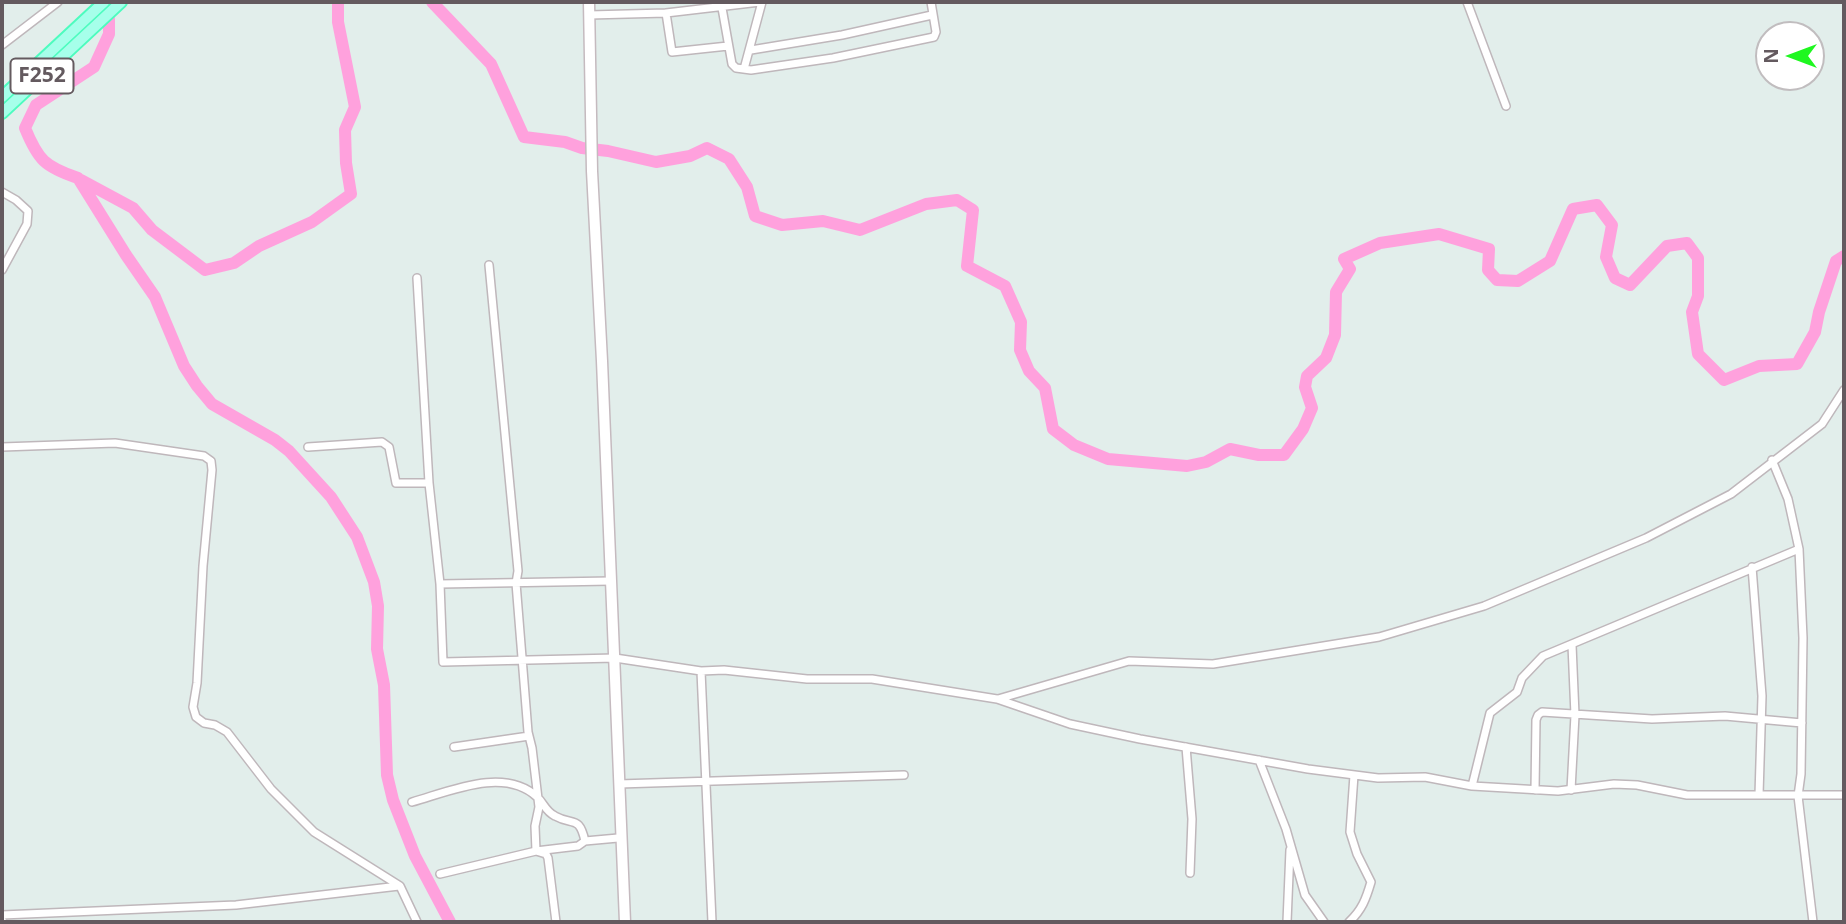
<!DOCTYPE html>
<html>
<head>
<meta charset="utf-8">
<style>
	body { margin:0 }
	#map { position:relative; width:1846px; height:924px; overflow:hidden; background:#e2eeeb; font-family:"Noto Sans",sans-serif }
	canvas { display:block }
	.frame { position:absolute; inset:0; border:4px solid #645a5f; pointer-events:none }
	.north { position:absolute; left:1755px; top:21px; width:70px; height:70px; box-sizing:border-box; background:#fff; border:2px solid #c1bdbf; border-radius:50%; rotate:270deg; font-size:19px; font-weight:700; line-height:28px; text-align:center; color:#645a5f }
	.north::after { content:''; display:block; margin:auto; width:24px; height:32px; background:#1ff720; clip-path:polygon(50% 0,100% 100%,50% 72%,0 100%) }
</style>
</head>
<body>
<div id="map">
<canvas width="1846" height="924"></canvas>
<div class="frame"></div>
<div class="north">N</div>
</div>
<script>
const g = document.querySelector('canvas').getContext('2d');
g.lineJoin = 'round';
function trace(path, color, width, dash) {
  g.strokeStyle = color;
  g.lineWidth = width;
  g.lineCap = dash ? 'butt' : 'round';
  g.setLineDash(dash || []);
  g.stroke(path);
}
function write(font, color, halo, rows, align = 'center') {
  g.font = font + ' "Noto Sans",sans-serif';
  g.lineWidth = 5;
  g.setLineDash([]);
  g.textBaseline = 'middle';
  g.strokeStyle = halo;
  g.fillStyle = color;
  for (const [text, x, y, turn = 0] of rows) {
    g.save();
    g.translate(x, y);
    g.rotate((+turn || 0) * Math.PI / 180);
    g.textAlign = isNaN(turn) ? turn : align;
    if (halo) g.strokeText(text, 0, 0);
    g.fillText(text, 0, 0);
    g.restore();
  }
}
trace(new Path2D(`
	M432,2l59,62 33,73 41,5 17,6 26,3 48,11 34,-6 17,-8 22,11 18,28 8,29 27,9 41,-4 37,9 66,-26 31,-4 16,10 -6,56 38,20 16,36 -1,28 9,21 16,17 8,41 21,16 34,14 79,7 19,-4 24,-13 29,6h25l19,-26 9,-21 -7,-21 2,-11 19,-18 9,-23 1,-43 14,-23 -6,-10 36,-16 59,-9 50,15 -1,21 9,10 21,1 32,-20 23,-52 24,-4 15,20 -6,32 9,21 15,7 37,-39 20,-3 11,15v38l-6,16 6,42 26,26 35,-14 38,-2 18,-32 4,-20 17,-51 8,-5
	M105,7l4,12v15l-15,33 -58,38 -11,23c13,32 20,39 53,50l48,77 29,42 29,69 13,20 15,18 63,36 14,11 42,46 26,40 17,45 4,24 -1,43 7,36 3,90 6,25 22,56 35,66
	M81,180l52,28 19,22 53,40 29,-7 25,-17 53,-24 39,-28 -5,-31 -1,-33 10,-23 -17,-85v-20`), '#ffa1dd', 12);
const street = new Path2D(`
	M1467,2l39,104
	M722,8l10,56 4,4 15,2 82,-12 101,-21 2,-5 -5,-30
	M666,13l6,39 56,-6
	M589,15l77,-2 94,-11
	M2,45l56,-43
	M751,50l91,-15 90,-20
	M744,69l18,-67
	M2,192l14,8 12,11 -1,13 -25,46
	M489,265l29,306 -2,12 12,149 4,16 7,59 -4,19 1,25 10,3 2,4 8,64
	M417,278l12,205 11,101 3,78 172,-4 86,13 23,-1 83,9h65l125,20 73,25 70,15 168,30 70,9 47,-1 47,9 86,5 56,-7 23,1 50,10h157
	M2,447l113,-4 89,13 7,5 1,9 -9,96 -6,117 -4,24 3,10 8,6 11,2 12,7 44,57 43,43 86,54 17,36
	M308,447l74,-5 7,5 7,36h33
	M1772,460l16,39 11,50 4,89 -2,136 -3,22 15,126
	M1752,567l10,129 -3,99
	M440,584l171,-3
	M701,671l11,251
	M998,699l131,-38 84,3 166,-27 105,-31 162,-68 85,-44 91,-70 22,-34
	M454,747l75,-11
	M1186,747l6,72 -2,54
	M1259,760l27,69 19,66 19,27
	M619,784l285,-9
	M1472,786l18,-73 27,-21 5,-14 21,-22 256,-107
	M1535,790l1,-70 2,-5 4,-3 110,7 73,-3 77,7
	M1571,790l4,-75 -3,-70
	M412,802c36,-10 92,-36 125,-5 7,6 8,14 18,19 18,10 24,-1 30,25
	M440,874l96,-23 42,-5 7,-5 33,-3
	M2,915l234,-10 163,-19
	M2,920l1,2
	M1287,922l3,-72
	M1349,922c13,-12 17,-23 22,-40l-14,-28 -7,-22 4,-57`);
const secondary = new Path2D(`
	M589,2l3,169 10,190 23,561`);
const primary = new Path2D(`
	M2,97l102,-95
	M2,113l119,-111`);
trace(street, '#bfb7bb', 10);
trace(secondary, '#c5babf', 13);
trace(primary, '#4dfcbe', 14);
trace(street, '#fff', 7);
trace(secondary, '#fff', 10);
trace(primary, '#a6ffea', 10);
for (const [x, y, w] of [
	[42,76,63]
]) {
  const box = new Path2D();
  box.roundRect(x - w / 2, y - 17.5, w, 35, 5);
  g.fillStyle = '#fff';
  g.fill(box);
  trace(box, '#645a5f', 2);
}
write('bold 21px', '#645a5f', null, [
	["F252",42,76]
]);
</script>
</body>
</html>
